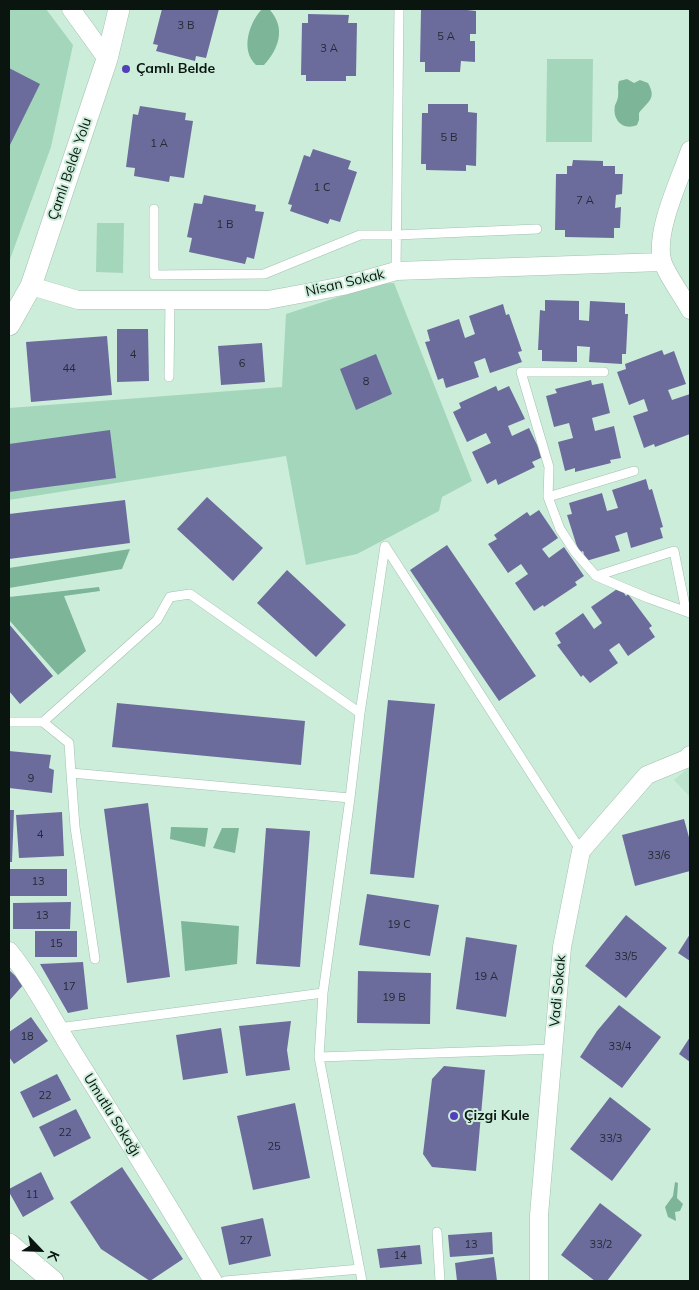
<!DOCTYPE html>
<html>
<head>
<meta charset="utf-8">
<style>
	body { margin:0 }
	#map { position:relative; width:699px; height:1290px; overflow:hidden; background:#cdeddb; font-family:Mulish,sans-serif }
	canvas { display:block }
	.frame { position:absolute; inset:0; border:10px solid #0a150f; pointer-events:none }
	.north { position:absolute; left:15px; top:1225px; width:50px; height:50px; -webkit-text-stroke:4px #cdeddb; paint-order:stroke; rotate:114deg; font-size:14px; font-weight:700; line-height:20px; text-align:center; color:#0a150f }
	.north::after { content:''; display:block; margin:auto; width:18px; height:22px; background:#0a150f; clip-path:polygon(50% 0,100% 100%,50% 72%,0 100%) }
</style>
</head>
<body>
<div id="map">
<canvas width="699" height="1290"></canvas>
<div class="frame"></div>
<div class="north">K</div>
</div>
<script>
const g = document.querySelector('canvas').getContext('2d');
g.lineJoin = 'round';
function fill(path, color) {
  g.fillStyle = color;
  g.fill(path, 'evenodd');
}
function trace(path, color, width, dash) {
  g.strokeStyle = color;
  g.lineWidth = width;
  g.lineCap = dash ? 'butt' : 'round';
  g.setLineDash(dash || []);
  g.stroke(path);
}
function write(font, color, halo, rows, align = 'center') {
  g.font = font + ' Mulish,sans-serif';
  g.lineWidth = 4;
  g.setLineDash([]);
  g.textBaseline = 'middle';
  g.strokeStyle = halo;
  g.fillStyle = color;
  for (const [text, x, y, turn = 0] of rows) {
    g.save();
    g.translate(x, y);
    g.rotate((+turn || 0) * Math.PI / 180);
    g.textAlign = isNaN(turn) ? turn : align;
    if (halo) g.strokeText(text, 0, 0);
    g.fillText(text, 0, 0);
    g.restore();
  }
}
fill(new Path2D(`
	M690,766v31l-16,-17z`), '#bce4cd');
fill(new Path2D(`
	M9,9h37l27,36 -22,102 -42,115z
	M547,59h46l-1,83h-46z
	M97,223h27l-1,50 -27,-1z
	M394,283l78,198 -30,16 -3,14 -82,43 -51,11 -20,-109 -277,44v-92l273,-21 4,-73 92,-30z`), '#a4d6bb');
fill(new Path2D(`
	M262,9l8,1c16,18 9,39 -6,55h-8c-16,-15 -7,-42 6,-56z
	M627,79l7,4 6,-3 8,3c9,16 0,18 -9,30v7l-2,5c-14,6 -25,-5 -22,-20 1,-1 3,-7 3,-8 1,-6 -1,-10 1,-16z
	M130,549l-8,20 -113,19v-20z
	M99,587l1,4 -36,5 22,55 -28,24 -49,-55v-23z
	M171,827l37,1 -3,19 -35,-8z
	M222,828h17l-4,25 -22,-5z
	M181,921l58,5 -2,38 -52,7z
	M675,1182l3,1 -1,15 6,6 -3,7 -5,1 1,9 -8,-4 -3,-10 8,-11z`), '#7cb597');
fill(new Path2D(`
	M162,9h57l-13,49 -10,-2 -1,5 -39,-10 2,-6 -5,-1z
	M427,9h40v1l9,1v23h-6v7h5v21l-14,-1 -1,11h-35v-10h-5l1,-52h6z
	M308,14l41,1 -1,8h9l-1,53h-10v5h-40v-6h-5l1,-52h6z
	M9,68l31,16 -31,63z
	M428,104h40v8l9,1 -1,53 -10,-1v6l-40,-1v-6h-5l1,-51h6z
	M140,106l46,7 -1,7 8,1 -9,57 -14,-2 -1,6 -35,-6 1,-8 -9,-1 7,-53 5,1z
	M313,149l38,12 -3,8 9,3 -17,50 -10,-3 -2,5 -38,-13 2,-6 -4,-1 16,-49 6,2z
	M573,160l30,1v5h12v8h8l-1,20 -6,1 -1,13 6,-1 -1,21h-6v10l-49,-1v-7h-10l1,-56h11v-8h5z
	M204,195l52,10 -1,6 9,1 -10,47 -7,-2 -2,7 -56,-12 3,-14 -5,-1 7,-34 8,1z
	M545,300l34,1v19l10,1 1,-20 35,2v11h3l-2,40h-4v10l-33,-2 1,-15 -13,-1v16l-35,-1v-11h-4l2,-40 5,1z
	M503,304l3,11 3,-1 13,37 -4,1 4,10 -32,11 -5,-15 -11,4 5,15 -33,11 -3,-10 -5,2 -13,-38 5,-1 -3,-11 32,-11 6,19 10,-4 -6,-18z
	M117,329h31l1,52 -32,1z
	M107,336l5,59 -81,7 -5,-60z
	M262,343l3,39 -44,3 -3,-39z
	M662,350l2,5 10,-4 12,33 -18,6 4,10 18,-6v40l-35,13 -1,-3 -10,4 -11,-32 15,-5 -4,-12 -15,6 -12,-33 9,-3 -1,-5z
	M376,354l16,40 -36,16 -16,-41z
	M591,380l1,5 11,-2 7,30 -18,5 3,13 19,-5 7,32 -11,2 1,3 -36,9v-4l-10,3 -7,-29 15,-4 -4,-15 -15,4 -8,-31 11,-3 -2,-4z
	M496,386l2,5 11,-5 16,33 -17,7 4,10 17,-8 14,29 -11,5 3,5 -37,18 -2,-6 -9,5 -15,-32 19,-9 -5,-10 -19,9 -14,-30 8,-4 -2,-5z
	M110,430l6,48 -107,14v-48z
	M646,479l3,11 3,-1 11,38 -3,1 3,10 -32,10 -4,-16 -12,4 5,15 -34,10 -3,-10 -4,2 -12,-38 5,-1 -3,-11 33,-10 5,18 11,-3 -6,-18z
	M207,497l56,51 -30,33 -56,-52z
	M125,500l5,43 -121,16v-45z
	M539,510l19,28 -16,11 7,9 15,-11 20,29 -9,6 2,3 -33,22 -1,-2 -9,6 -19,-28 13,-9 -7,-10 -13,9 -20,-29 9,-5 -3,-4 33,-23 3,4z
	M447,545l89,131 -37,25 -89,-131z
	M287,570l59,55 -30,32 -59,-54z
	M620,587l6,9 2,-2 24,32 -3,2 6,9 -27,19 -9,-13 -10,7 9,13 -28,20 -7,-8 -2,2 -24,-32 4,-2 -6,-10 28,-20 11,16 8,-6 -11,-16z
	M9,624l44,52 -33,28 -11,-13z
	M388,700l47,4 -21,174 -44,-4z
	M117,703l188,18 -4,44 -189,-18z
	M9,751l42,4 -2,13 5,2 -2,23 -43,-5z
	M148,803l22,174 -43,6 -23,-174z
	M9,810h5l-2,52h-3z
	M62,812l2,44 -45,2 -3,-43z
	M684,819l6,22v30l-55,15 -13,-51z
	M266,828l44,3 -10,136 -44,-3z
	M9,869h58v27h-58z
	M367,894l72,11 -9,51 -71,-11z
	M71,902l-1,27h-57v-26z
	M626,915l41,33 -41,50 -41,-32z
	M35,931h42v26h-42z
	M690,934v27l-12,-8z
	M466,937l51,8 -11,72 -50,-8z
	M83,962l5,47 -20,4 -28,-49z
	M9,970l15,14 -15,17z
	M358,971l73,2 -1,51 -73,-1z
	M619,1005l42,32 -39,51 -42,-31 17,-26z
	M31,1017l17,24 -34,23 -5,-7v-25z
	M291,1021l-4,29 3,20 -44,6 -7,-50z
	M221,1028l7,45 -45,7 -7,-45z
	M690,1037v25l-11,-8z
	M444,1066l41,4 -9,101 -44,-4 -9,-13 9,-75z
	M57,1074l14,26 -38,18 -13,-26z
	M610,1097l41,32 -39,52 -42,-32z
	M295,1103l15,75 -57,12 -16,-74z
	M76,1109l15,29 -37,19 -15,-30z
	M122,1167l61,92 -33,22 -49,-32 -31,-47z
	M41,1172l13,27 -31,18 -14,-25v-3z
	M600,1203l42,32 -35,46h-12l-34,-26z
	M263,1218l8,38 -42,9 -8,-38z
	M492,1232l1,22 -43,3 -2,-22z
	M420,1245l2,19 -42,4 -3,-19z
	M494,1257l3,24h-40l-2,-18z`), '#6c6c9c');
const service = new Path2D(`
	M154,209v66l110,-1 96,-39h36l141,-6
	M396,271l3,-262
	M604,372h-83l28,95 -1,30 12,32 15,23 21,24 52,22 42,15
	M169,377l1,-77
	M548,497l86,-26
	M385,546l196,305
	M596,576l78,-25 12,60
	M9,722h34l26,21 2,30 279,25
	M43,722l114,-102 13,-23 20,-3 170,119
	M71,773l4,54 20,132
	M323,993l27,-195 10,-85 25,-167
	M58,1028l265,-35 -4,64 234,-8
	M319,1057l43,224
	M437,1232l3,49
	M225,1281l135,-12`);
const minor = new Path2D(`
	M71,9l36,50
	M690,150c-10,30 -35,80 -28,110 2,11 22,38 28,50
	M31,286l47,14h190l75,-14 53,-15 266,-9
	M9,951c25,31 43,68 65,103 47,75 94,151 139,227
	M539,1281v-66l23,-268 19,-96 66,-76 39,-16 4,-4`);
const tertiary = new Path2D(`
	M9,325l22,-39 76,-227 12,-50
	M9,1244l44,37`);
trace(service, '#a1c0af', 10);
trace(minor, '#a1c0af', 19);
trace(tertiary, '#a1c0af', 22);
trace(service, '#fff', 9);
trace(minor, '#fff', 18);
trace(tertiary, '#fff', 21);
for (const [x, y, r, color] of [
	[126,69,5,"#5140b7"],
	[454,1116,5,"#5140b7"]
]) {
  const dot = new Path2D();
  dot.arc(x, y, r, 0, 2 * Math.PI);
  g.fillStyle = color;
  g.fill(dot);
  trace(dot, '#cdeddb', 2);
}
write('11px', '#222b32', null, [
	["3 B",186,26],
	["5 A",446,37],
	["3 A",329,49],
	["5 B",449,138],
	["1 A",159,144],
	["1 C",322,188],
	["7 A",585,201],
	["1 B",225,225],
	["4",133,355],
	["6",242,364],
	["44",69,369],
	["8",366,382],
	["9",31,779],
	["4",40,835],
	["33/6",659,856],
	["13",38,882],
	["13",42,916],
	["19 C",399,925],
	["15",56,944],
	["33/5",626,957],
	["19 A",486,977],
	["17",69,987],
	["19 B",394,998],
	["18",27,1037],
	["33/4",620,1047],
	["22",45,1096],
	["22",65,1133],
	["33/3",611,1139],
	["25",274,1147],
	["11",32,1195],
	["27",246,1241],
	["13",471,1245],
	["33/2",601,1245],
	["14",400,1256]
]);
write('bold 14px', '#0a150f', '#cdeddb', [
	["Çamlı Belde",136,69],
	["Çizgi Kule",464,1116]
], 'left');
write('14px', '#0a150f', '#cdeddb', [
	["Çamlı Belde Yolu",70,169,-71],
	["Nisan Sokak",345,283,-13],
	["Vadi Sokak",558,991,-85],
	["Umutlu Sokağı",112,1115,58]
]);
</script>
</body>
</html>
